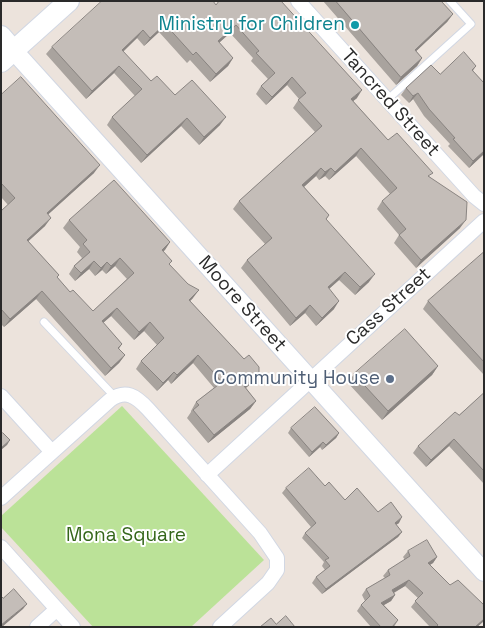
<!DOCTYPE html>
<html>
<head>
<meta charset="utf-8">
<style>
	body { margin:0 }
	#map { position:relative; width:485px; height:628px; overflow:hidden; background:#ece3dc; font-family:"Space Grotesk",sans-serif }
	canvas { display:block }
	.frame { position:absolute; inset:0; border:2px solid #2a2a2a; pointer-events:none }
</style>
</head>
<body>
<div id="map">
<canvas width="485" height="628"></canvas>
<div class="frame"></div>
</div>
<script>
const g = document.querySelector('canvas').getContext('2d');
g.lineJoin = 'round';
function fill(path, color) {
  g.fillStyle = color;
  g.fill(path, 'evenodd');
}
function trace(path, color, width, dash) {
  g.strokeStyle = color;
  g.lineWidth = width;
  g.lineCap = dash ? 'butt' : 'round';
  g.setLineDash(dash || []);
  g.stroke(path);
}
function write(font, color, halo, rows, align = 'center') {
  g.font = font + ' "Space Grotesk",sans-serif';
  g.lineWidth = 4;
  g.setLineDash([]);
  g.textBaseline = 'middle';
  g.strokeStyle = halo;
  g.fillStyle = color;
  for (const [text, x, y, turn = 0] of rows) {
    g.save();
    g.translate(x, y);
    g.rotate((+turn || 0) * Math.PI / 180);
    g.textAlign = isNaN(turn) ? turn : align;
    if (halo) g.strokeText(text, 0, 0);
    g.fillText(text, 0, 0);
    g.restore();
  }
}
fill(new Path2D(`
	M122,406l142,154 -73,67h-98l-92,-100v-11z`), '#bbe298');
const service = new Path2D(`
	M387,100l84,-76 -21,-23
	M44,322l71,75`);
const minor = new Path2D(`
	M298,1l176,195 10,8
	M1,396l51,56
	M207,475l277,-254
	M1,498l109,-98c16,-11 26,-4 38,9l112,124 17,25v12l-9,13 -48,44
	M1,547l72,80
	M37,627l20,-18`);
const tertiary = new Path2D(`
	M14,51l470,521`);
const secondary = new Path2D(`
	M1,36l13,15
	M1,62l68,-61`);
trace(service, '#d1d7e3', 9);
trace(minor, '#d1d7e3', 16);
trace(tertiary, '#d1d7e3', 20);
trace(secondary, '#d1d7e3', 22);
trace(service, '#fff', 7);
trace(minor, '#fff', 14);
trace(tertiary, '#fff', 18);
trace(secondary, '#fff', 20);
fill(new Path2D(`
	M323,1h118l12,13 -6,8 -31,29 6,7 -5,8 -21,19z
	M216,5l141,93 -4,3 35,39 42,37 30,51 -44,40 -22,-25 5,-8 -22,-26 5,-8 8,-7 -34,-38 -27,24 -4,-4 -6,4 -3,-4 -12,11 25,28 -3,5 43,62 -14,13 -16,-15 -10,9 5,20 -18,17 -11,-13 -15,13 -49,-58 6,-8 18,-16 -32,-35 6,-8 76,-69 -22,-24 6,-9 -12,-14 -21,20 -10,-11 5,-8 7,-7 -17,-18 2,-3 -23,-25 -11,10 14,15 -5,8 -18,16 -20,-22 -3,3 -28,-31 -15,14 -7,-8 -14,14 28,29 24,14 45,30 -21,20 -18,-19 -40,37 -34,-38 5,-8 23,-21 -21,-23 -28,26 -40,-45 6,-7z
	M476,66l-3,5 11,12v71l-15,14 -21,-22 2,-2 -26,-28 -11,-17 -4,4 -8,-8 5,-7 34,-14z
	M1,95l93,78 -46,41 -3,12 -17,15 31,34 -2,2 13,15 23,19 34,-32 -12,-13 -9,8 -4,-4 -7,6 -6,-7 -14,12 -6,-7 5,-8 8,-8 -5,-6 3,-5 -17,-19 6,-8 101,22 -7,10 9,9 -3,3 24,34 -3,3 54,58 15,15 -6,8 -7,6 10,13 -6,8 -42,34 -21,-25 4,-6v-1l5,-9 18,-14 -21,-25 -22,21 -3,-4 -11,11 -21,-22 5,-8 16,-16 -13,-14 -10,9 -23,-24 -8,7 19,21 -3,5 6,6 -6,8 -14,13 -69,-77 -32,28 -3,-3v-113l7,-6 -7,-8z
	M484,252v123l-61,-66 5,-8z
	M438,366l-6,9 -50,45 -34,-37 6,-9z
	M484,393v91l-35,-38 -23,21 -13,-14 5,-7 41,-31z
	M291,428l48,5 -3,5 -14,12 -2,-3 -11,10 -21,-24z
	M325,486l20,14 33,12 21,11 -3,2 6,7 -4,5 -76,57 -10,-11 4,-6 9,-7 -3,-4 2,-4 -22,-24 3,-5 6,-6 -29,-34 4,-5z
	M408,551l29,6 -4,6 -3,2 54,56 -7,6h-47l-19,-20 7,-9 -13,-12 -11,7 1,2 -4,6 -7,4 14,15 -4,7h-23l-14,-16 4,-6 4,-4 -3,-6 4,-6 19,-11 -2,-2 5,-6 17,-10 -2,-3z`), '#a9a39e');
fill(new Path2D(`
	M453,14l-6,8 -38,36 6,-8z
	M165,24l-6,8 -15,14 6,-8z
	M236,25l-6,8 -18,16 6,-8z
	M143,30l-6,8 -21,20 6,-8z
	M233,58l-5,8 -18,16 6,-8z
	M422,58l-5,8 -21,19 5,-8z
	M119,66l-5,7 -28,26 6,-8z
	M292,77l-5,8 -21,20 6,-8z
	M362,90l-5,8 -11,9 5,-8z
	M418,93l-5,6 -4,4 4,-7z
	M226,117l-6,8 -21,20 5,-8z
	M187,118l-6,8 -40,37 6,-8z
	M361,148l-5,8 -27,24 6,-8z
	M484,151v3l-15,14 4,-7z
	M100,165l-6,8 -53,48 6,-8z
	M321,168l-5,8 -19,17 5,-8z
	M331,168l-6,8 -6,4 6,-8z
	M51,218l-6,8 -24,22 6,-8z
	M466,220l-6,8 -44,40 5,-8z
	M170,242l-5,8 -9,8 6,-8z
	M120,258l-5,8 -9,8 5,-8z
	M94,261l-5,8 -14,12 6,-8z
	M107,262l-5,8 -7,6 6,-8z
	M345,272l-6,8 -17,15 6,-8z
	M375,274l-6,8 -14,13 5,-8z
	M199,290l-6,8 -10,10 6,-8z
	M42,291l-6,8 -32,28 6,-8z
	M339,301l-5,8 -18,17 6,-8z
	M310,305l-5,8 -15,13 6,-8z
	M117,308l-6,8 -15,13 6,-8z
	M150,322l-6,9 -10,9 5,-8z
	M125,355l-6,8 -14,13 6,-8z
	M198,355l-5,8 -22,21 6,-9z
	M438,366l-6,9 -50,45 6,-9z
	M174,372l-6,8 -11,11 6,-8z
	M259,374l-6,8 -15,12 6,-8z
	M256,401l-6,8 -42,34 6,-8z
	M339,433l-3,5 -14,12 4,-5z
	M454,439l-5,7 -23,21 5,-7z
	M10,440l-3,5 -6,5v-2z
	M323,442l-3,5 -11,10 3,-5z
	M402,517l-3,6 -8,5 4,-5z
	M402,532l-4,5 -76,57 4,-5z
	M437,557l-4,6 -10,6 5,-6z
	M409,580l-4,6 -17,10 4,-6z
	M395,595l-4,6 -14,8 4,-6z
	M27,604l-4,5 -21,18h-1v-2z
	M484,619v2l-7,6h-2z`), '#898481');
const building = new Path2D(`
	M102,1h111l3,4 3,-4h62l81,89 -11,9 37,41 9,-7 36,40 -5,3 39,26 -1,18 -45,40 -22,-25 7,-6 -24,-28 15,-13 -36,-40 -26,24 -4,-4 -6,4 -4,-4 -19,17 27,30 -3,4 49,55 -15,13 -15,-15 -17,15 11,14 -17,17 -12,-13 -14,13 -49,-58 25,-22 -33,-37 83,-75 -24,-26 8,-7 -14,-16 -20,20 -11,-11 14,-13 -19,-20 3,-2 -23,-26 -18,16 15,17 -17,16 -20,-22 -3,3 -28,-31 -15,14 -7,-8 -21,20 29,31 6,-5 18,19 17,-15 34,37 -22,20 -17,-19 -40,37 -35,-38 30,-28 -23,-23 -27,25 -40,-44z
	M336,1h105l12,13 -38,36 7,8 -21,19z
	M464,52l12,14 -4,4 12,13v68l-11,10 -20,-22 2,-1 -26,-29 -11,-16 -5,3 -7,-8 25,-23 9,9z
	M21,77l79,88 -53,48 4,5 -24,22 32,35 -2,2 13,15 3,-2 20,21 41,-38 -14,-15 -9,8 -4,-4 -6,6 -7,-7 -13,12 -7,-7 16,-14 -7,-8 4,-4 -18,-20 45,-40 56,62 -8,8 10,11 -3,3 19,20 11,6 -10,10 55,59 5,-4 10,12v7l-15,12 12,15 -42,34 -21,-25 6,-5 -3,-3 26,-20 -24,-27 -21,20 -3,-3 -11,11 -22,-22 23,-23 -14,-16 -11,10 -22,-24 -15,13 20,23 -4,4 7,7 -14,13 -69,-77 -32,28 -9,-10v-98l14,-13 -14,-15v-88z
	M484,252v110l-56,-61z
	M405,329l33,37 -50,45 -34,-37z
	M484,393v78l-30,-32 -23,21 -13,-14 37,-34 4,3z
	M315,407l24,26 -13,12 -3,-3 -11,10 -21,-24z
	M3,433l7,7 -9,8v-14z
	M309,468l16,18 4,-4 16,18 12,-12 21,24 13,-10 11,15 -7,6 7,9 -76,57 -10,-12 14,-11 -5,-6 4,-2 -24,-25 11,-10 -30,-35z
	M427,540l10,17 -9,6 22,22 8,-5 26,25v14l-9,8h-39l2,-2 -23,-24 8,-8 -14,-13 -17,10 3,5 -14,8 17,17 -6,7h-11l-20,-22 9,-9 -4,-7 24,-14 -2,-5 22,-14 -2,-5z
	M14,589l13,15 -26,21v-29l2,2z
	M286,616l9,11h-35l11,-9 5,6z`);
fill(building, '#c4bdb8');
trace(building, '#898481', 1);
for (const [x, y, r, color] of [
	[355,25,5,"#0f9aa8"],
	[390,379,5,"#5c6f8a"]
]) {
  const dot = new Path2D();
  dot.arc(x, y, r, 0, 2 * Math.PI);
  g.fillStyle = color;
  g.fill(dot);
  trace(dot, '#fff', 2);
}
write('19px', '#0d838f', '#fff', [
	["Ministry for Children",345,25]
], 'right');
write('19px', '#2a2a2a', '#fff', [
	["Tancred Street",390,103,48],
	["Moore Street",242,304,48],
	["Cass Street",389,307,-42]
]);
write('19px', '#4e5e75', '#fff', [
	["Community House",380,379]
], 'right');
write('19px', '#34661a', '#fff', [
	["Mona Square",126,536]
]);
</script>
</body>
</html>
